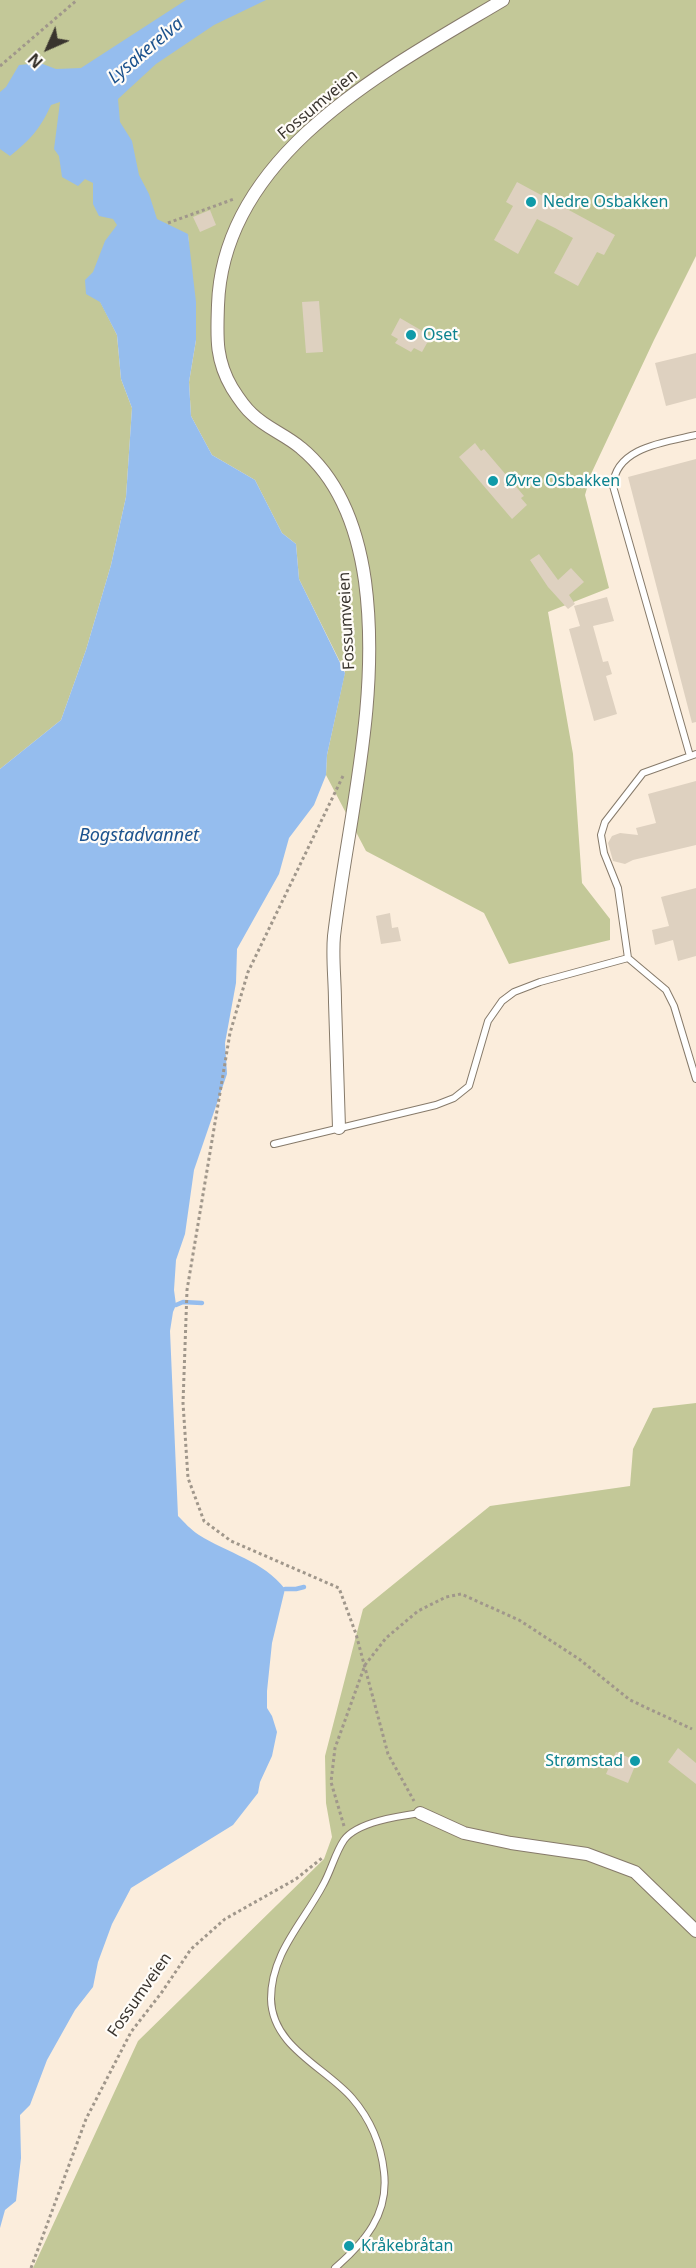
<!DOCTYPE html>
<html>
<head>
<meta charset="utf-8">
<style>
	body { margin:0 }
	#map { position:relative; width:696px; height:2268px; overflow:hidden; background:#fbeddc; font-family:"Noto Sans",sans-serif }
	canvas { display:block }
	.north { position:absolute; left:18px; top:18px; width:60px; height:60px; -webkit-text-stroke:4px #fffcf8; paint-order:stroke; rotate:225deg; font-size:16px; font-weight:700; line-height:24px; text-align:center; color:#39342e }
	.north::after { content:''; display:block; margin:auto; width:21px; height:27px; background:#39342e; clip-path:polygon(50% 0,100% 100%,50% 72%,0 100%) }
</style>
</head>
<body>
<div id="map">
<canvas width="696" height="2268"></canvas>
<div class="north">N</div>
</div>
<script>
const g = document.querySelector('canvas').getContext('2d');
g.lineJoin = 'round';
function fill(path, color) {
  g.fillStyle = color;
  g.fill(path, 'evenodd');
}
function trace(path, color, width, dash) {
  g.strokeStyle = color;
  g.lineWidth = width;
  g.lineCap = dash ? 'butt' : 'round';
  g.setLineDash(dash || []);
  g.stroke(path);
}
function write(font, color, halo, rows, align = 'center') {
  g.font = font + ' "Noto Sans",sans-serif';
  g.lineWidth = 4.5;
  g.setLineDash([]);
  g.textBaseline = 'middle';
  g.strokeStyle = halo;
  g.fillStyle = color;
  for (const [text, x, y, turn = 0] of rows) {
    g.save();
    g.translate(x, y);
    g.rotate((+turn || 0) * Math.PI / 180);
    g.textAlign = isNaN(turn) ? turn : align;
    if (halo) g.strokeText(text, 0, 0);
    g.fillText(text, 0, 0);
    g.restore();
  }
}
fill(new Path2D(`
	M0,0h696v256l-42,84 -63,134 -6,21 24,93 -61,24 25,142 9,129 28,36v21l-101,24 -25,-51 -118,-62 -40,-76 1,-20 18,-83 -46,-93 -3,-35 -14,-11 -27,-53 -43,-25 -21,-39 -2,-34 7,-42 -8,-105 -88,66 17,34 4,44 11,29 -6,89 -15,68 -25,85 -25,70 -61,49z
	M696,1403v865h-663l105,-227 186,-182 8,-22 -6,-34 -1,-47 38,-147 127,-103 140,-20 3,-37 20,-41z`), '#c3c898');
fill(new Path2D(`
	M186,0h80l-52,25 -58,39 -38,35 2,23 12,19 7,34 10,19 8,25 31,15 8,68v38l-7,42 2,34 21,39 43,25 27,53 14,11 3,35 46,94 -18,82 -1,20 -12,30 -25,33 -10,36 -42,75 -1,34 -11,60 2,31 -33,96 -9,64 -9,26 -2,30 2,15 -3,7 -3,19 8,185c6,6 13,14 21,19 28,18 65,26 86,54l-13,54 -5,48v17l5,8 5,16 -5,24 -12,26 -2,11 -25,32 -102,63 -19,36 -14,38 -5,25 -18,23 -28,50 -17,45 -10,10 1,43 -5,43 -11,9 -5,18v-1459l61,-49 25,-70 25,-85 15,-68 6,-89 -11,-29 -4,-44 -17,-33 -14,-8 -1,-14 8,-8 12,-31 12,-16 -4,-6 -14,-3 -6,-12v-21l-8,-4 -7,7 -16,-9 -3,-21 -5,-7 6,-47 -9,3c-11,24 -20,34 -41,51l-10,-7v-57l6,-5 13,-22 21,-2 16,6 25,-1z`), '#95bdee');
trace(new Path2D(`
	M176,1305l7,-3 19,1
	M285,1589h11l8,-2`), '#95bdee', 4.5);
fill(new Path2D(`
	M517,182l98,53 -11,20 -7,-3 -19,34 -24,-13 19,-35 -18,-10 -18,-9 -19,35 -24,-14 19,-34 -7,-4z
	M210,210l6,15 -16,7 -7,-15z
	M319,301l4,51 -17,1 -4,-51z
	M400,318l31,18 -9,16 -8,-4 -3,4 -16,-9 3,-4 -7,-4z
	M696,353v45l-30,8 -11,-43z
	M475,443l6,8 3,-2 40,47 -3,2 6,7 -15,14 -53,-62z
	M696,459v263l-4,1 -64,-246z
	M539,554l19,26 13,-12 13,14 -15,13 6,9 -7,5 -20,-22 -18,-27z
	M607,597l7,24 -21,5 10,36 5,-1 4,13 -6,2 11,38 -23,7 -25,-92 11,-3 -6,-20z
	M696,781v64l-63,15 -8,4 -12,-3 -5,-18 4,-7 8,-3 18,2 -2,-7 20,-5 -8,-29z
	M696,888v68l-18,5 -5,-21 -18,5 -3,-15 17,-4 -8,-29z
	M390,913l2,15 6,-1 3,14 -20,3 -5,-28z
	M678,1748l18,15v21l-28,-22z
	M616,1752l21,9 -9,22 -22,-9z`), '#ded1c0');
const lane = new Path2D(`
	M696,754l-53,19 -38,49 -4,13 3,18 14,35 10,70 38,32 8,16 22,73
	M690,756l-77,-270c2,-39 53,-44 83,-51
	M274,1144l162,-39 18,-7 15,-12 19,-65 14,-20 12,-9 26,-10 88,-24
	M335,2268c30,-26 54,-54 49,-96 -3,-28 -13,-52 -32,-74 -27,-31 -80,-51 -81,-99 0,-46 32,-76 52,-114 8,-14 12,-32 21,-45 13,-18 55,-24 76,-27`);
const street = new Path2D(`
	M339,1128c-1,-42 -3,-84 -4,-126 0,-22 -3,-45 -1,-66 14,-117 47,-236 31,-355 -7,-49 -24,-100 -64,-133 -15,-13 -35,-20 -49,-34 -8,-7 -15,-18 -20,-26 -17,-29 -15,-52 -14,-83 5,-152 171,-237 285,-305
	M420,1813l44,20 47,10 76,11 48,18 61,59`);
trace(lane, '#867a6a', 8);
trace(street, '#867a6a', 14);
trace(new Path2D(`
	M0,66l77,-66
	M168,223l66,-24
	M343,776l-95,196 -18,61 -43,257 -4,113 5,75 16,43 27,20 108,47 17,46 32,120 26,47
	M344,1826l-13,-44 4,-34 30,-83 21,-27 32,-27 28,-14 15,-3 58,26 60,39 51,41 62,29
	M31,2268l55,-149 45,-87 31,-40 29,-43 34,-30 71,-40 26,-21`), '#a0978b', 3, [3, 3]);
trace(lane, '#fff', 6);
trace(street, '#fff', 12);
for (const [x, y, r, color] of [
	[531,202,6,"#0f9aa8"],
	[411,335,6,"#0f9aa8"],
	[493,481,6,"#0f9aa8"],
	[635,1761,6,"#0f9aa8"],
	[349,2246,6,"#0f9aa8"]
]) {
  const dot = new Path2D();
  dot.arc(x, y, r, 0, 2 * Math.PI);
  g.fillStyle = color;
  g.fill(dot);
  trace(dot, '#fffcf8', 2);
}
write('16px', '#39342e', '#fffcf8', [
	["Fossumveien",318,105,-40],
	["Fossumveien",347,621,-93],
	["Fossumveien",140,1995,-55]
]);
write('16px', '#0d838f', '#fffcf8', [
	["Nedre Osbakken",543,202],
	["Oset",423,335],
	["Øvre Osbakken",505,481],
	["Strømstad",623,1761,"right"],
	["Kråkebråtan",361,2246]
], 'left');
write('italic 18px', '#1c528d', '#fffcf8', [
	["Lysakerelva",146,51,-40],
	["Bogstadvannet",139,836]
]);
</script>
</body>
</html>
